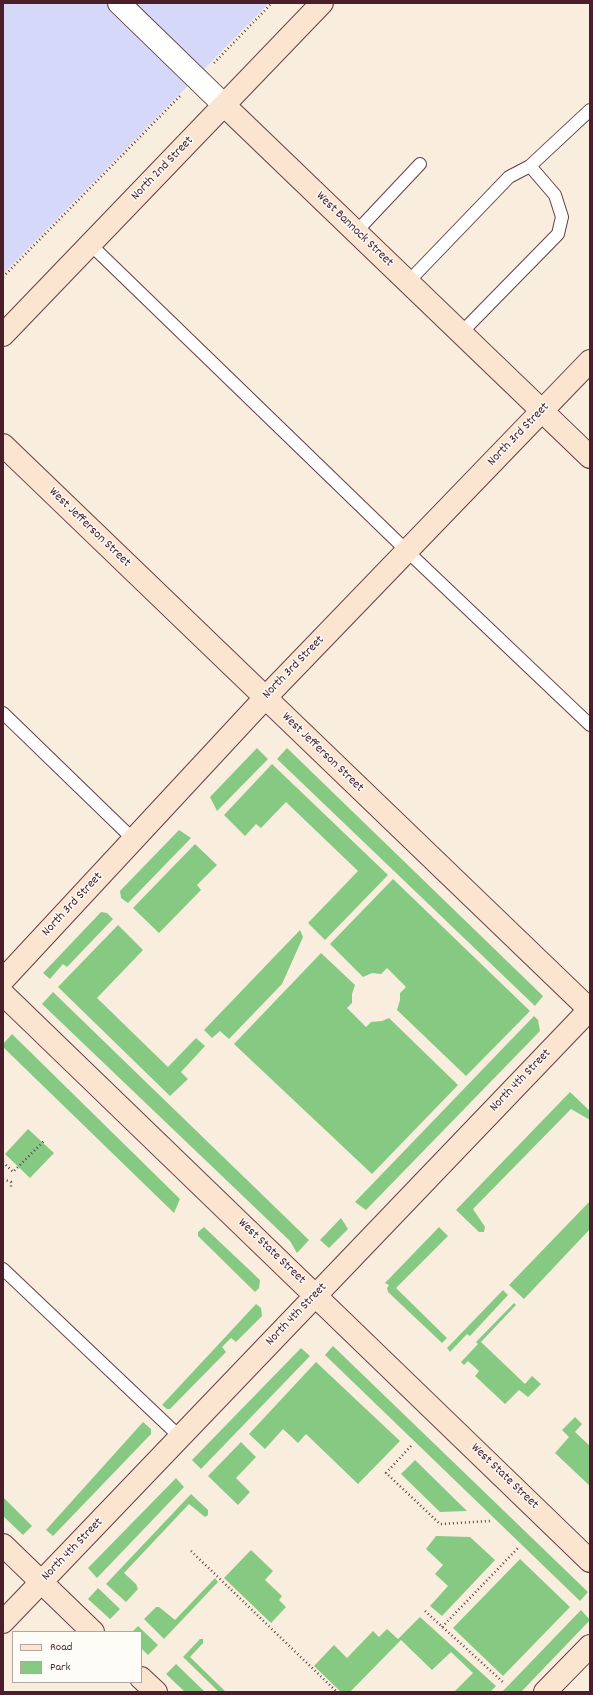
<!DOCTYPE html>
<html>
<head>
<meta charset="utf-8">
<style>
	body { margin:0 }
	#map { position:relative; width:593px; height:1695px; overflow:hidden; background:#f9eede; font-family:Dekko,sans-serif }
	canvas { display:block }
	.frame { position:absolute; inset:0; border:4px solid #4a1f2b; pointer-events:none }
	.legend { position:absolute; left:12px; top:1631px; width:130px; height:52px; box-sizing:border-box; background:#fdfcf7; border:1px solid #b5a4a5; margin:0; padding:5px 7px; list-style:none; font-size:12px; color:#4a1f2b }
	.legend li { display:flex; align-items:center; gap:8px; height:20px }
	.legend b { width:20px; border:1px solid #b5a4a5 }
</style>
</head>
<body>
<div id="map">
<canvas width="593" height="1695"></canvas>
<div class="frame"></div>
<ul class="legend">
<li><b style="height:5px;background:#fce5d0"></b>Road</li>
<li><b style="height:11px;background:#86c982"></b>Park</li>
</ul>
</div>
<script>
const g = document.querySelector('canvas').getContext('2d');
g.lineJoin = 'round';
function fill(path, color) {
  g.fillStyle = color;
  g.fill(path, 'evenodd');
}
function trace(path, color, width, dash) {
  g.strokeStyle = color;
  g.lineWidth = width;
  g.lineCap = dash ? 'butt' : 'round';
  g.setLineDash(dash || []);
  g.stroke(path);
}
function write(font, color, halo, rows, align = 'center') {
  g.font = font + ' Dekko,sans-serif';
  g.lineWidth = 3;
  g.setLineDash([]);
  g.textBaseline = 'middle';
  g.strokeStyle = halo;
  g.fillStyle = color;
  for (const [text, x, y, turn = 0] of rows) {
    g.save();
    g.translate(x, y);
    g.rotate((+turn || 0) * Math.PI / 180);
    g.textAlign = isNaN(turn) ? turn : align;
    if (halo) g.strokeText(text, 0, 0);
    g.fillText(text, 0, 0);
    g.restore();
  }
}
fill(new Path2D(`
	M3,3h266l-266,271z`), '#d6d8f9');
fill(new Path2D(`
	M257,748l11,11 -51,52 -7,-14z
	M287,748l256,248 -8,10 -258,-247z
	M272,764l116,111 -63,65 -17,-17 50,-52 -72,-69 -25,26 -5,-4 -11,12 -21,-21z
	M179,830l12,8 -63,65 -7,-5 -1,-7z
	M195,844l22,21 -20,20 4,5 -42,43 -26,-25z
	M393,879l137,132 -64,65 -69,-66 3,-10v-7l6,-6 -19,-19 -6,6 -9,-1 -9,4 -33,-33z
	M101,912l6,1 6,6 -46,48 -4,-3 -13,15 -7,-6z
	M118,925l25,25 -46,48 71,69 28,-29 9,8 -24,26 7,7 -18,17 -112,-109z
	M300,930l3,7 -21,47 -53,55 -9,-8 -8,7 -8,-8z
	M321,953l34,32 -3,9v9l-5,5 19,19 5,-5 11,-1 7,-3 69,67 -86,89 -138,-130z
	M53,992l256,248 -12,13 -7,-12 -248,-237z
	M534,1016l4,4 2,11 -174,179 -11,-8z
	M12,1034l168,165 -6,14 -171,-166v-3z
	M570,1092l20,19v9l-19,-11 -98,100 12,18 -1,5h-5l-23,-22z
	M28,1129l26,24 -24,25 -25,-24z
	M590,1201v28l-66,70 -15,-14z
	M341,1218l7,11 -19,19 -9,-8z
	M204,1227l56,53 -1,8 -4,4 -57,-56v-4z
	M439,1227l9,9 -52,52 51,50 -5,5 -54,-51 -1,-4 2,-3 -4,-2z
	M503,1290l5,5 -38,41 -3,-2 -17,18 -3,-4z
	M514,1303l2,2 -35,37 44,42 7,-8 9,8 -13,13 -9,-7 -14,14 -30,-28 4,-5 -11,-10 -4,4 -3,-3 17,-18 -2,-2z
	M256,1304l5,4 1,8 -26,26 -5,-4 -9,9 4,5 -56,57h-3l-5,-4z
	M333,1346l255,246 -8,9 -255,-246z
	M301,1348l9,8 -109,113 -9,-9z
	M316,1362l84,79 -42,43 -52,-50 -8,9 -15,-14 -18,20 -16,-15z
	M575,1417l7,7 -7,8 15,14v40l-35,-33 14,-16 -7,-7z
	M143,1422l8,7v5l-98,102 -7,-6z
	M241,1442l15,15 -20,21 14,14 -12,13 -30,-29z
	M415,1460l52,51 -27,1 -39,-38z
	M176,1478l8,9 -87,91 -9,-10z
	M191,1494l17,16v5l-3,2 -16,-13 -65,69 12,11 2,5 -12,13 -20,-18z
	M3,1497l29,29 -9,9 -20,-19z
	M436,1536l34,1 25,23 -53,56 -12,-10 18,-20 -13,-12 8,-9 -17,-16z
	M251,1550l22,21 -8,9 17,16 -3,4 7,7 -15,16 -47,-45z
	M520,1559l50,48 -67,69 -50,-48z
	M215,1578l3,4 -54,57 -20,-20 12,-12h3l16,13z
	M98,1588l22,21 -10,10 -22,-20z
	M581,1610l9,10 -69,72h-19z
	M420,1617l76,69 -6,6h-36l19,-19 -22,-21 -19,18 -31,-30 -51,52h-9l-27,-26 20,-21 13,13 26,-27 6,6 8,-8 11,10z
	M138,1626l20,19 -10,10 -7,-7v-16h-9z
	M200,1639h3v4l-13,14 36,35h-7l-36,-35z
	M176,1664l29,28h-20l-19,-18z`), '#86c982');
const lane = new Path2D(`
	M356,232l64,-68
	M90,244l317,307 183,174
	M408,282l101,-105 21,-11 60,-56
	M461,333l97,-99 4,-17 -7,-22 -25,-29
	M3,713l131,127
	M3,1269l177,168`);
const street = new Path2D(`
	M119,3l105,102`);
const secondary = new Path2D(`
	M224,105l366,352
	M3,335l319,-332
	M3,445l587,565
	M3,980l262,-282 325,-337
	M3,994l587,567
	M3,1545l90,87
	M3,1622l587,-613
	M141,1678l15,14
	M545,1692l45,-46`);
trace(lane, '#643e46', 14);
trace(street, '#643e46', 24);
trace(secondary, '#643e46', 24);
trace(new Path2D(`
	M214,63l58,-60
	M3,277l177,-181
	M3,1162l10,10 31,-31
	M3,1179l8,3v7
	M411,1446l-25,27 54,51 50,-3
	M191,1551l146,141
	M425,1611l79,72
	M442,1627l76,-79`), '#643e46', 2.5, [1, 3]);
trace(lane, '#fff', 12);
trace(street, '#fff', 22);
trace(secondary, '#fce5d0', 22);
write('13px', '#4a1f2b', '#fdfcf7', [
	["North 2nd Street",163,169,-46],
	["West Bannock Street",354,230,44],
	["North 3rd Street",519,435,-46],
	["West Jefferson Street",89,528,44],
	["North 3rd Street",294,668,-46],
	["West Jefferson Street",322,753,44],
	["North 3rd Street",73,905,-47],
	["North 4th Street",521,1081,-46],
	["West State Street",271,1252,44],
	["North 4th Street",297,1315,-46],
	["West State Street",504,1477,44],
	["North 4th Street",73,1550,-46]
]);
</script>
</body>
</html>
